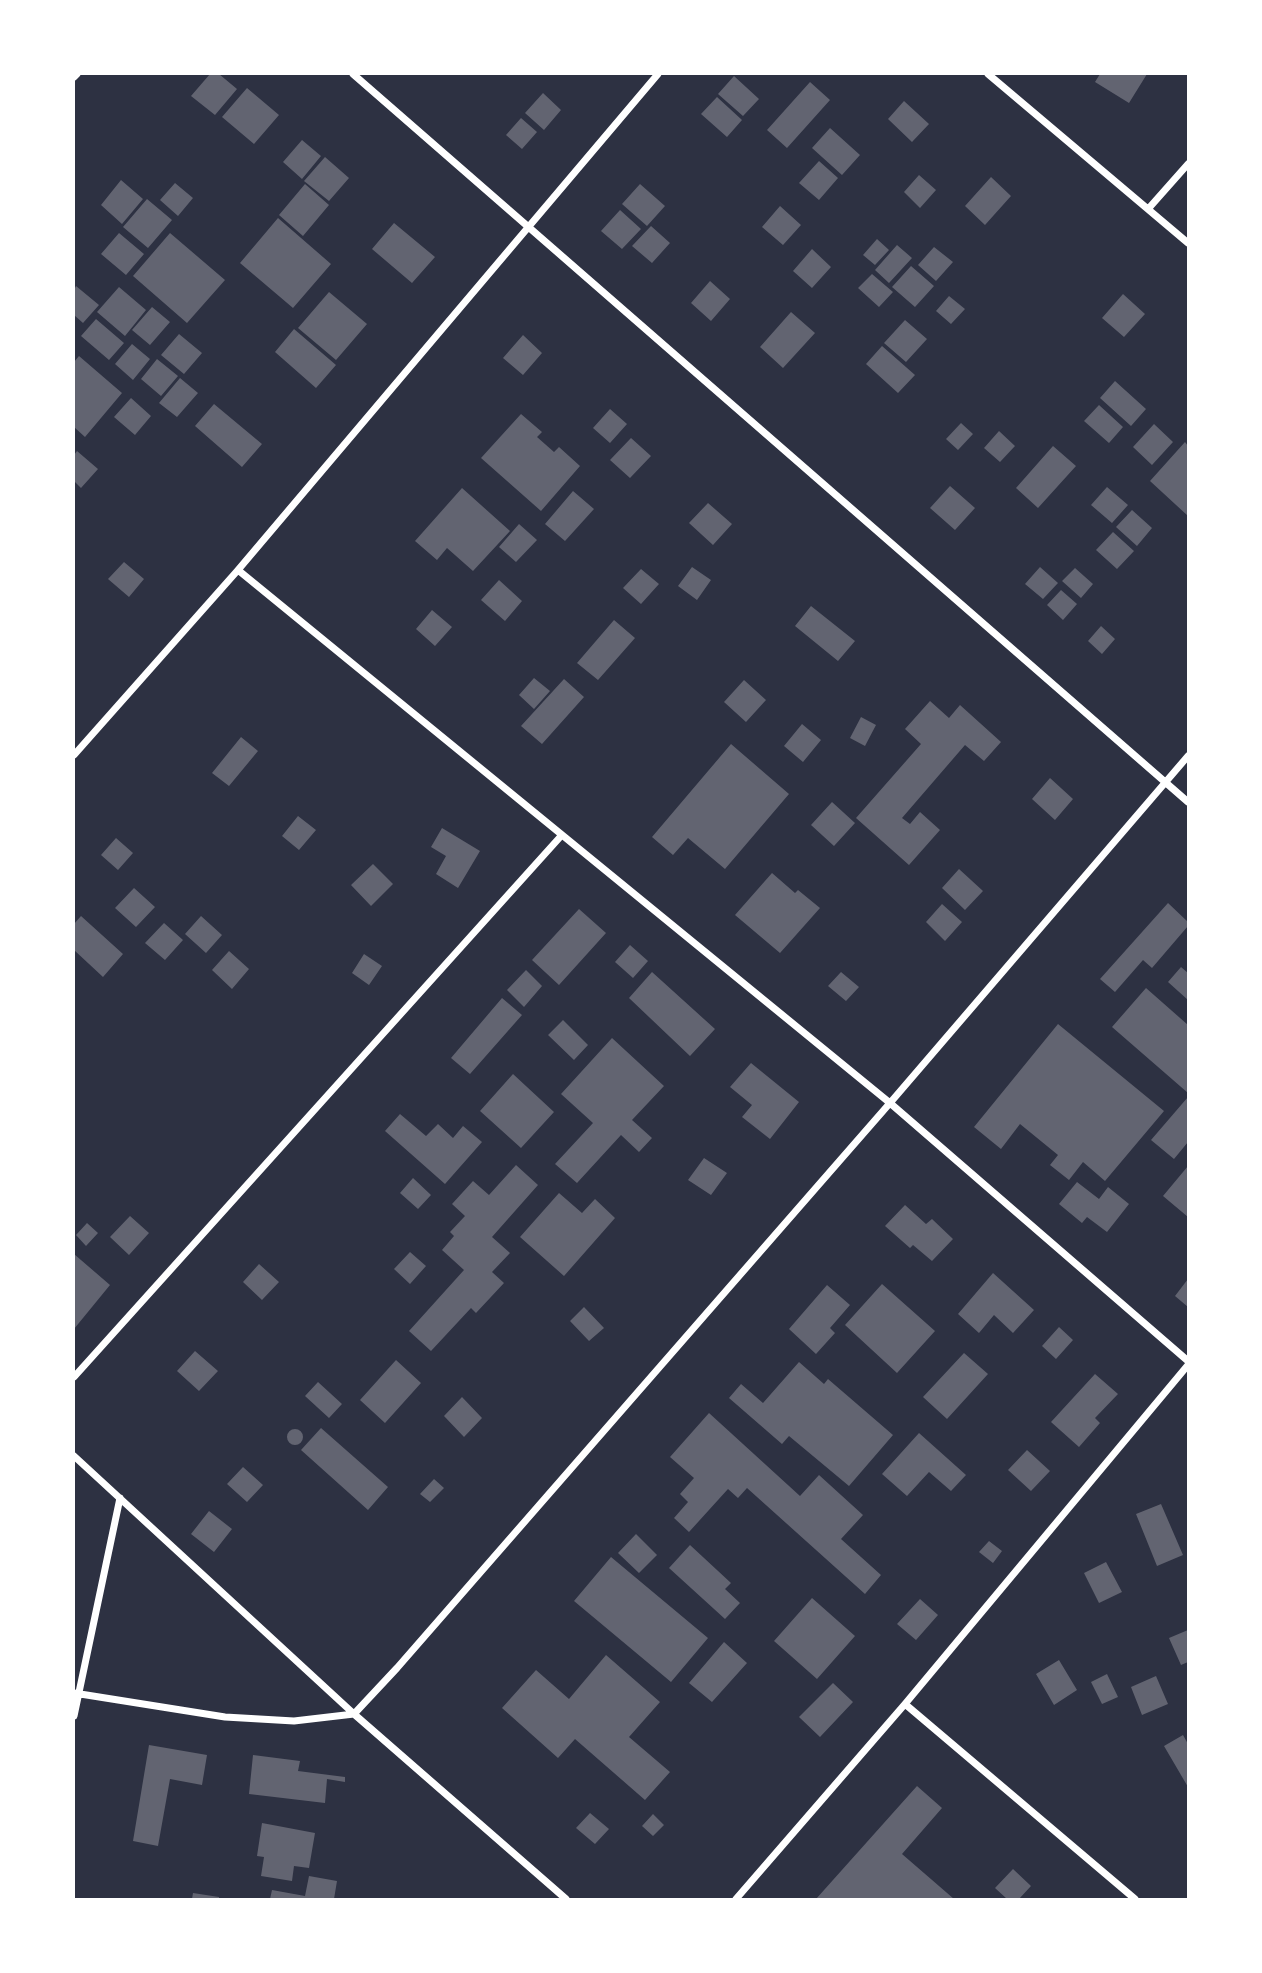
<!DOCTYPE html>
<html>
<head>
<meta charset="utf-8">
<style>
	body { margin:0 }
	#map { position:relative; width:1262px; height:1973px; overflow:hidden; background:#2d3142; font-family:"Fira Sans",sans-serif }
	canvas { display:block }
	.frame { position:absolute; inset:0; border:75px solid #fff; pointer-events:none }
</style>
</head>
<body>
<div id="map">
<canvas width="1262" height="1973"></canvas>
<div class="frame"></div>
</div>
<script>
const g = document.querySelector('canvas').getContext('2d');
g.lineJoin = 'round';
function fill(path, color) {
  g.fillStyle = color;
  g.fill(path, 'evenodd');
}
function trace(path, color, width, dash) {
  g.strokeStyle = color;
  g.lineWidth = width;
  g.lineCap = dash ? 'butt' : 'round';
  g.setLineDash(dash || []);
  g.stroke(path);
}
fill(new Path2D(`
	M210,74h9l18,15 -22,26 -24,-19z
	M1100,74h47l-18,29 -34,-21z
	M734,76l25,23 -16,17 -25,-22z
	M810,82l20,18 -43,48 -20,-18z
	M247,88l32,27 -25,29 -32,-27z
	M543,93l18,17 -17,20 -19,-17z
	M717,97l25,23 -15,17 -26,-23z
	M904,101l25,23 -17,18 -24,-23z
	M521,118l16,14 -15,17 -16,-14z
	M830,128l30,27 -18,20 -30,-27z
	M302,140l19,16 -19,23 -19,-17z
	M325,157l24,21 -20,23 -25,-20z
	M819,161l19,17 -19,22 -20,-17z
	M919,175l17,15 -16,18 -16,-16z
	M991,177l20,19 -26,29 -20,-19z
	M121,180l22,19 -21,25 -21,-19z
	M175,183l18,15 -15,18 -18,-16z
	M305,184l24,21 -26,31 -24,-21z
	M640,184l25,22 -18,20 -25,-22z
	M147,199l25,21 -24,28 -25,-21z
	M780,206l21,19 -18,20 -21,-18z
	M620,210l21,19 -19,20 -21,-18z
	M278,218l53,46 -38,44 -53,-45z
	M394,223l41,34 -23,26 -40,-34z
	M651,226l19,17 -18,20 -20,-17z
	M119,233l25,21 -18,21 -25,-21z
	M170,233l55,47 -38,43 -54,-47z
	M877,239l12,11 -14,15 -12,-10z
	M897,245l15,13 -23,25 -14,-13z
	M934,247l19,15 -17,19 -18,-16z
	M812,249l19,18 -19,21 -19,-17z
	M911,266l23,20 -19,21 -23,-20z
	M872,274l21,18 -14,15 -21,-19z
	M710,281l20,18 -19,22 -20,-18z
	M76,286l23,19 -16,18 -9,-8v-25z
	M119,287l27,23 -21,26 -28,-24z
	M329,292l38,32 -31,36 -38,-32z
	M1123,294l22,20 -21,23 -22,-19z
	M949,296l16,13 -14,15 -15,-13z
	M152,307l18,15 -20,23 -18,-15z
	M791,312l24,21 -32,35 -23,-21z
	M96,319l28,24 -15,17 -28,-24z
	M905,320l22,19 -21,23 -22,-19z
	M294,329l42,36 -20,23 -41,-36z
	M179,334l23,19 -18,21 -23,-19z
	M523,335l19,18 -19,22 -20,-17z
	M132,344l18,15 -17,21 -18,-16z
	M882,346l33,29 -17,18 -32,-29z
	M79,356l43,37 -37,44 -11,-10v-65z
	M157,359l21,17 -17,20 -20,-17z
	M180,378l18,15 -21,24 -18,-14z
	M1115,381l31,28 -15,17 -31,-28z
	M131,398l20,18 -16,19 -21,-18z
	M214,404l48,40 -20,23 -47,-41z
	M1099,405l24,22 -14,16 -25,-22z
	M610,409l17,15 -17,19 -17,-15z
	M521,414l21,18 -5,5 17,15 5,-5 21,19 -39,45 -60,-53z
	M961,423l12,11 -15,16 -12,-11z
	M1154,424l19,18 -21,23 -19,-18z
	M999,431l16,15 -15,16 -16,-14z
	M631,438l20,18 -21,22 -20,-18z
	M1185,442l3,4v70l-38,-35z
	M1053,446l23,20 -38,42 -22,-20z
	M77,451l21,18 -17,19 -7,-7v-26z
	M950,486l25,22 -20,22 -25,-22z
	M1107,487l21,18 -16,18 -21,-18z
	M462,488l48,43 -37,40 -26,-23 -10,12 -22,-19z
	M573,491l21,18 -29,32 -20,-17z
	M708,503l24,21 -19,21 -24,-22z
	M1132,510l20,18 -15,18 -21,-19z
	M519,524l18,16 -21,22 -17,-15z
	M1113,532l21,19 -17,18 -21,-19z
	M124,562l20,17 -15,18 -21,-18z
	M692,567l19,13 -14,20 -19,-14z
	M1040,567l18,16 -15,16 -18,-15z
	M1075,568l18,16 -12,14 -19,-17z
	M641,569l18,15 -18,20 -18,-16z
	M499,580l23,21 -17,20 -24,-21z
	M1061,590l16,14 -14,16 -16,-15z
	M811,606l44,35 -17,20 -43,-35z
	M432,610l20,17 -17,19 -19,-17z
	M614,620l21,18 -37,42 -21,-17z
	M1101,626l14,13 -13,15 -14,-13z
	M534,678l16,13 -16,18 -15,-14z
	M564,679l20,18 -42,47 -21,-18z
	M744,680l22,20 -20,22 -22,-20z
	M930,701l19,17 11,-13 41,37 -17,19 -19,-16 -63,73 8,6 10,-12 20,18 -31,35 -53,-47 65,-74 -16,-15z
	M861,717l15,8 -11,21 -15,-8z
	M802,724l19,16 -18,22 -19,-16z
	M241,737l17,14 -29,35 -17,-13z
	M731,744l58,50 -64,75 -37,-31 -15,17 -21,-18z
	M1050,778l23,21 -18,21 -23,-21z
	M832,802l23,21 -21,23 -23,-21z
	M298,816l18,14 -17,20 -17,-14z
	M442,828l38,23 -22,37 -22,-14 10,-18 -15,-9z
	M116,838l17,15 -15,17 -17,-15z
	M373,864l20,20 -22,22 -20,-21z
	M959,869l24,22 -18,19 -23,-22z
	M772,873l23,20 3,-3 22,18 -40,45 -45,-38z
	M134,888l21,19 -19,20 -21,-19z
	M1168,903l20,19v4l-36,42 -9,-8 -28,32 -15,-13z
	M942,904l20,18 -17,19 -19,-19z
	M579,909l27,24 -47,52 -27,-25z
	M81,916l42,38 -20,23 -29,-27v-26z
	M201,916l21,19 -16,18 -21,-19z
	M164,923l19,17 -18,20 -20,-17z
	M630,945l18,16 -15,17 -18,-16z
	M229,951l20,18 -17,20 -20,-19z
	M364,954l18,12 -13,19 -17,-12z
	M1181,967l7,6v27l-20,-18z
	M526,970l16,16 -18,21 -17,-17z
	M652,972l63,57 -25,27 -61,-58z
	M841,972l18,15 -13,14 -18,-15z
	M1146,988l42,37v68l-76,-66z
	M502,998l20,17 -52,59 -19,-16z
	M563,1020l25,25 -14,15 -26,-25z
	M1058,1024l106,87 -59,70 -22,-19 -14,18 -19,-15 8,-10 -38,-31 -19,25 -27,-22z
	M612,1038l52,48 -32,34 20,18 -13,14 -18,-17 -44,48 -22,-19 38,-41 -32,-29z
	M751,1063l48,39 -29,37 -28,-22 10,-12 -22,-18z
	M513,1074l41,38 -33,36 -41,-37z
	M1188,1097v45l-14,17 -23,-19z
	M400,1114l26,22 12,-12 15,14 10,-12 19,16 -37,42 -60,-53z
	M704,1158l23,15 -16,22 -23,-15z
	M516,1165l22,20 -46,52 18,16 -18,19 12,11 -28,30 -5,-5 -40,43 -22,-20 55,-61 -22,-20 12,-14 -4,-4 15,-16 -13,-12 21,-23 16,14z
	M1188,1166v51l-25,-21z
	M413,1178l18,17 -13,14 -18,-16z
	M1077,1182l22,17 9,-12 21,17 -22,28 -20,-15 -5,6 -23,-19z
	M559,1193l23,20 13,-14 20,19 -51,58 -44,-39z
	M905,1205l21,19 6,-5 21,20 -21,22 -19,-16 -3,3 -25,-22z
	M130,1216l19,17 -20,22 -19,-18z
	M87,1223l11,10 -12,13 -10,-11z
	M410,1252l16,14 -16,18 -16,-15z
	M74,1254l36,31 -36,44z
	M259,1264l20,18 -17,18 -19,-18z
	M993,1273l41,37 -21,23 -19,-18 -15,18 -21,-19z
	M1188,1279v28l-13,-11z
	M882,1284l53,47 -38,42 -52,-48z
	M827,1285l23,20 -20,23 5,5 -19,21 -27,-25z
	M584,1307l20,21 -15,13 -19,-20z
	M1059,1327l14,13 -17,19 -14,-13z
	M195,1351l23,20 -19,20 -22,-20z
	M964,1353l24,21 -41,45 -24,-22z
	M396,1360l25,23 -36,40 -25,-23z
	M799,1362l25,22 4,-5 65,56 -44,51 -60,-50 -7,8 -53,-46 12,-14 22,19z
	M1095,1374l23,20 -23,24 5,5 -21,24 -28,-25z
	M318,1382l24,22 -13,14 -24,-22z
	M462,1397l20,21 -18,19 -20,-21z
	M709,1413l91,83 19,-21 44,40 -22,24 40,36 -16,19 -118,-106 -9,10 -10,-9 -39,43 -15,-14 14,-16 -8,-8 14,-16 -24,-21z
	M321,1428l67,59 -20,23 -67,-60z
	M287 1437a8 8 0 1 1 16 0a8 8 0 1 1-16 0Z
	M919,1433l47,42 -15,16 -22,-19 -22,24 -25,-22z
	M1027,1450l23,21 -19,20 -23,-21z
	M243,1467l20,18 -16,17 -20,-18z
	M434,1479l10,9 -14,14 -10,-8z
	M1161,1504l22,51 -26,11 -21,-52z
	M209,1511l23,18 -18,23 -23,-18z
	M636,1534l21,21 -18,18 -21,-20z
	M989,1541l13,10 -9,12 -14,-11z
	M690,1545l41,38 -6,6 15,14 -15,16 -56,-51z
	M611,1557l97,81 -37,44 -97,-81z
	M1106,1562l16,30 -23,11 -15,-30z
	M812,1598l43,38 -38,43 -43,-38z
	M920,1599l18,16 -22,25 -19,-16z
	M1188,1630v32l-7,3 -12,-27z
	M724,1642l23,21 -35,39 -23,-19z
	M606,1655l54,47 -31,35 41,35 -25,28 -70,-61 -17,19 -56,-50 34,-38 33,29z
	M1059,1660l18,30 -23,15 -18,-31z
	M1107,1674l11,23 -16,7 -11,-22z
	M1156,1676l12,28 -26,11 -11,-28z
	M833,1683l20,19 -33,35 -21,-20z
	M1183,1735l5,9v43l-24,-41z
	M149,1745l58,10 -5,30 -32,-6 -12,67 -25,-5z
	M253,1755l47,6 -2,10 47,6v5l-18,-3 -2,24 -76,-9z
	M917,1786l25,22 -40,46 52,45h-138z
	M590,1813l19,16 -14,15 -19,-16z
	M653,1814l11,11 -11,11 -11,-10z
	M262,1823l53,10 -6,35 -15,-2 -2,15 -31,-5 3,-19 -7,-1z
	M1013,1869l18,17 -12,13h-12l-12,-11z
	M309,1876l28,5 -3,18h-64l2,-9 33,6z
	M193,1893l26,4v2h-27z`), '#626471');
trace(new Path2D(`
	M353,74l835,728
	M658,74l-420,496 652,533 298,258
	M988,74l200,169
	M74,77l3,-3
	M1149,208l39,-44
	M74,755l164,-185
	M74,1377l487,-541
	M74,1456l280,258 43,-46 493,-565 298,-347
	M74,1693l151,24 69,4 60,-7 212,185
	M905,1704l230,195
	M74,1716l46,-218
	M736,1899l169,-195 283,-339`), '#fff', 7);
</script>
</body>
</html>
